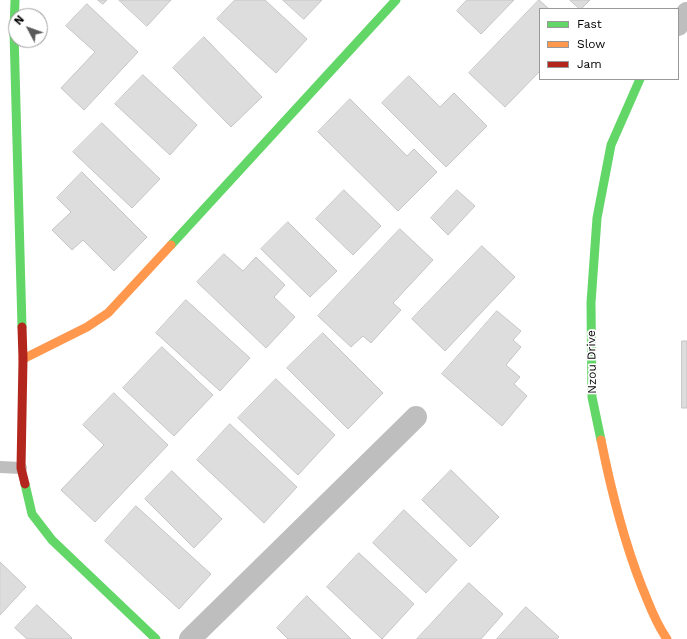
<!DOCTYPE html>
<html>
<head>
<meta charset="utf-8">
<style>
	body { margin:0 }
	#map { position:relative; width:687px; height:639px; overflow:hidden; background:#fff; font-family:"Work Sans",sans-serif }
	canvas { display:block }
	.legend { position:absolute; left:539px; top:8px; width:140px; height:72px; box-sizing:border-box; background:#fff; border:1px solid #999; margin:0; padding:5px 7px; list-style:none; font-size:12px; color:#000 }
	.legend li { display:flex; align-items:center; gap:8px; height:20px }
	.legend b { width:20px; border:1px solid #999 }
	.north { position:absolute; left:8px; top:8px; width:40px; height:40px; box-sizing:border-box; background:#fff; border:1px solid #999; border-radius:50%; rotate:311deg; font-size:11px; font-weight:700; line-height:16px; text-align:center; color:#000 }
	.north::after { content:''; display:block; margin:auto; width:14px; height:18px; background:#595959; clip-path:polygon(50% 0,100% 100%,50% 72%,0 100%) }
</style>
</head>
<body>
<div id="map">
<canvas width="687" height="639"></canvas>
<ul class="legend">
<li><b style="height:5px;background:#63d668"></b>Fast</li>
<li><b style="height:5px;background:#ff974d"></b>Slow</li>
<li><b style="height:5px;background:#b3261e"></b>Jam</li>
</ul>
<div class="north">N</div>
</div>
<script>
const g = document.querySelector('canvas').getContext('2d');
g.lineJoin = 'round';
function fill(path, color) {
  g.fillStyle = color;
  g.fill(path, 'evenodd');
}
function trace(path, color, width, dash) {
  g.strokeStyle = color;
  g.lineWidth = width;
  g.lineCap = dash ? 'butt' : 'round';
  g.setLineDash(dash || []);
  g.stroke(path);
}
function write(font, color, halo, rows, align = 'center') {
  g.font = font + ' "Work Sans",sans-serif';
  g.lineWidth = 3.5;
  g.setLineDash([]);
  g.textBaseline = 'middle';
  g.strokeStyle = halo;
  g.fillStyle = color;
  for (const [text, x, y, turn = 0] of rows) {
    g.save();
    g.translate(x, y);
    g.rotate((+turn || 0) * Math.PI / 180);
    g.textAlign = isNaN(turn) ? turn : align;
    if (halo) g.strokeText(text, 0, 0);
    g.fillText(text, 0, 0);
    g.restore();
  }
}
const building = new Path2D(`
	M98,0h9l-4,4z
	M119,0h52l-24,26z
	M235,0h30l42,39 -31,34 -59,-54z
	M283,0h39l-18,19z
	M467,0h47l-33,34 -24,-23z
	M539,0l10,9h-9v62l-35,36 -36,-34z
	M570,0h20l-9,9h-1z
	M87,4l51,48 -54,58 -23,-22 34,-36 -29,-26z
	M204,37l58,60 -31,30 -58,-59z
	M143,75l54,50 -27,30 -55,-51z
	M409,76l31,31 14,-14 33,33 -41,41 -64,-64z
	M350,99l57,57 7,-7 23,23 -39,39 -80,-79z
	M102,123l58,56 -28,29 -59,-56z
	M82,172l65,65 -33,34 -31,-31 -11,10 -20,-20 19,-18 -14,-14z
	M344,190l37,36 -28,29 -37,-36z
	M457,190l18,16 -27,29 -17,-17z
	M288,222l49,49 -27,26 -49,-48z
	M400,229l33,31 -40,43 8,7 -30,33 -8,-7 -12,11 -33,-31z
	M482,246l33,31 -70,74 -33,-32z
	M224,254l19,17 13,-14 29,28 -11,12 21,20 -29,31 -69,-66z
	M186,300l64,58 -30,33 -64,-58z
	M497,311l24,20 -8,9 8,7 -15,18 14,12 -6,7 13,12 -25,30 -60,-52z
	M323,333l60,60 -35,36 -61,-61z
	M682,341h5v67h-5z
	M162,347l51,48 -39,41 -51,-48z
	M276,379l59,56 -37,40 -60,-57z
	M114,393l54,52 -73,77 -34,-32 43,-45 -21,-20z
	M230,424l67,63 -33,36 -67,-63z
	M451,470l48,47 -29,30 -48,-47z
	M172,471l50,48 -28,29 -49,-49z
	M136,506l75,68 -32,35 -74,-68z
	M404,510l53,50 -31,33 -53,-50z
	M359,553l55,51 -32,35 -55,-52z
	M0,562l26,25 -26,28z
	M469,583l34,31 -22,25h-64z
	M307,596l44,43h-63l-11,-11z
	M37,605l35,33 -1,1h-44l-12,-11z
	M526,607l33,30 -2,2h-60z`);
fill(building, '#ddd');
trace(building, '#c5c5c5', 1);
trace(new Path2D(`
	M0,467l21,1`), '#bebebe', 12);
trace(new Path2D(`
	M678,25l9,-12
	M190,639l226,-222`), '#bebebe', 22);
trace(new Path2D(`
	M15,0l-1,32 8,295
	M171,245l225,-245
	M601,440l-9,-43 -1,-94 6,-85 14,-73 29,-66
	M25,484l7,30 20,26 104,99`), '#63d668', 9);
trace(new Path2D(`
	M23,359l64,-32 21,-14 63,-68
	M601,440c10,50 22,99 41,147 8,19 13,35 25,52`), '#ff974d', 9);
trace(new Path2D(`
	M22,327l1,32 -2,109 4,16`), '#b3261e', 9);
write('12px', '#000', '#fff', [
	["Nzou Drive",592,362,-91]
]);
</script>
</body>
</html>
